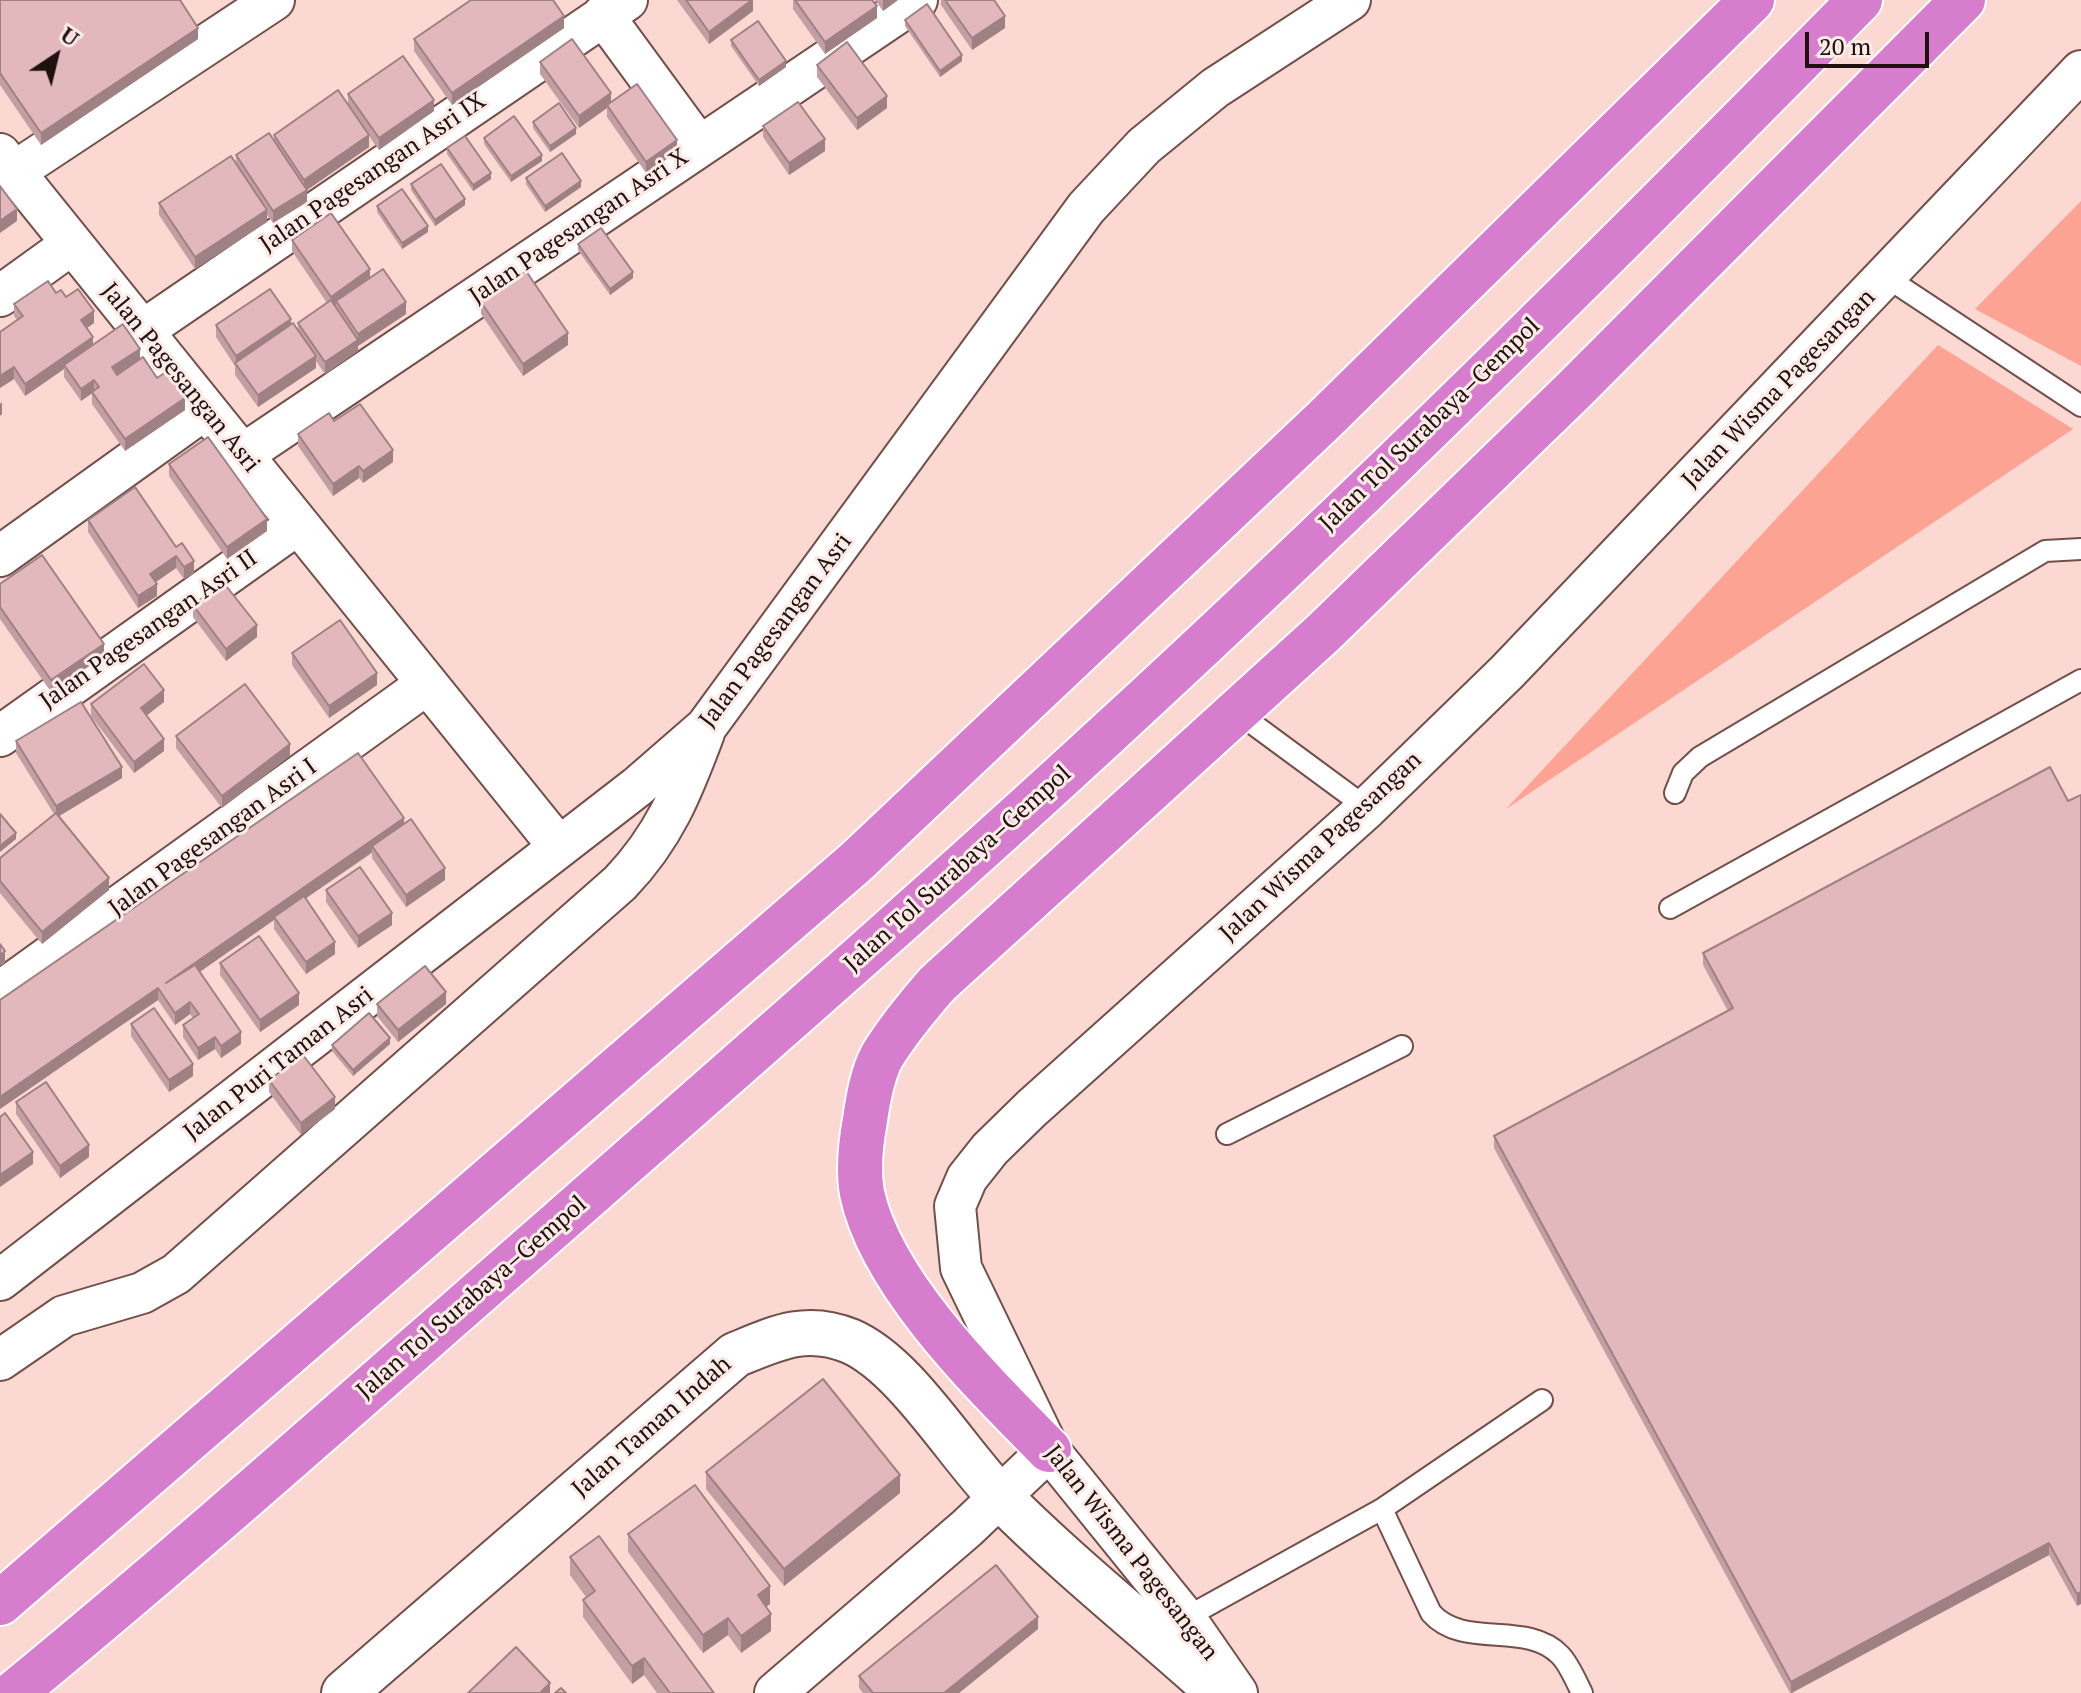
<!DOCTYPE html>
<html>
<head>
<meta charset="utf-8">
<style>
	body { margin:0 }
	#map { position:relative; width:2081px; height:1693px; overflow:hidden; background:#fbd8d1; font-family:"PT Serif",serif }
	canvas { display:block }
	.north { position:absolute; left:16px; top:16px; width:80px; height:80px; -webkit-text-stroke:6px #fceae6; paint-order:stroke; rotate:35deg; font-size:22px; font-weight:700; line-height:32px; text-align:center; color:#1f110e }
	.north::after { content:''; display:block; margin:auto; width:28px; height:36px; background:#1f110e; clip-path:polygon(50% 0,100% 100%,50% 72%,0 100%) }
	.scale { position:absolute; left:1805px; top:32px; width:124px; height:36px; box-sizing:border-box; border:4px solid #1f110e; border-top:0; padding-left:10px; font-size:24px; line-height:28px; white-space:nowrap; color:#1f110e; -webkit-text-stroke:6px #fceae6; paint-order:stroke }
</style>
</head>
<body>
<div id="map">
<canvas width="2081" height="1693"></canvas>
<div class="north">U</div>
<div class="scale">20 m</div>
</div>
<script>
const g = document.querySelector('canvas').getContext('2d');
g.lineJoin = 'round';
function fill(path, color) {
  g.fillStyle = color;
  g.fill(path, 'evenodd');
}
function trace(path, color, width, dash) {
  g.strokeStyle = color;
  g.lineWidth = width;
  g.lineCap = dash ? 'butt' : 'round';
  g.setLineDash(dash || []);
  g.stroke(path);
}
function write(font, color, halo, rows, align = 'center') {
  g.font = font + ' "PT Serif",serif';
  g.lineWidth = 6;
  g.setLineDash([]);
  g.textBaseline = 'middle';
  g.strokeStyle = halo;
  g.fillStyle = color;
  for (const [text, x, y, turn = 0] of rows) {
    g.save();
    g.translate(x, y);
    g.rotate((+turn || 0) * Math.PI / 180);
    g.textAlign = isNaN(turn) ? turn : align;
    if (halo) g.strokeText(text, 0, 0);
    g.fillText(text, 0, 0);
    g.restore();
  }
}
fill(new Path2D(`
	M2081,201v165l-106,-57z
	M1938,345l135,84 -567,380z`), '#fda393');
const lane = new Path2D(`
	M1886,277l195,129
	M1238,713l129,95
	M1675,793l8,-20 17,-16 345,-206 36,-2
	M1670,908l411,-228
	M1227,1134l175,-88
	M1382,1509l49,104c33,37 95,7 129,42 9,9 16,26 22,38
	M1185,1618l197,-109 160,-109`);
const street = new Path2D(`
	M603,15l96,131
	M0,154l559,693
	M14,172l260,-172
	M0,296l72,-52
	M142,331l485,-331
	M242,455l675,-455
	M0,556l205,-147
	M0,736l298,-212
	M0,992l427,-308
	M0,1280l637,-493 69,-60 380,-519 58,-62 71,-58 135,-88
	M0,1360l64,-44 78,-23 34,-19 444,-391c44,-46 62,-91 84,-150
	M775,1693l192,-165 82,-78
	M1237,1693l-52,-75 -136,-168 -88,-182 -6,-62 12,-28 23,-29 42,-41 335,-300 140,-136 574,-601`);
const secondary = new Path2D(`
	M344,1693l391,-338c41,-17 71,-32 115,-14 56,24 108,114 151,157 69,69 146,130 218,195`);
const highway = new Path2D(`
	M1049,1450c-64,-65 -168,-166 -187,-257 -4,-22 -1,-51 3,-73 3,-21 7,-45 17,-64 16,-26 35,-49 55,-72l385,-350 251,-243 390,-391
	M0,1603l856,-741 467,-441 429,-421
	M14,1693c185,-152 363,-312 543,-469 183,-161 367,-321 546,-486 259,-238 510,-487 757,-738`);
trace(lane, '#734f49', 24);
trace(street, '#734f49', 44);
trace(secondary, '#734f49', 48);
trace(highway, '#fff', 48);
trace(lane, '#fff', 20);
trace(street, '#fff', 40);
trace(secondary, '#fff', 44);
trace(highway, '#d67ecd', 44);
fill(new Path2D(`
	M0,0l198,39 -157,106 -41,-60z
	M677,0h76v11l-44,33z
	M793,0h79l5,18 -52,36 -32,-45z
	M875,0h23l-15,11z
	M941,0h53l11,28 -33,22 -31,-45z
	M905,20l57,41 -22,16 -35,-51z
	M564,28l-112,77 -38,-54v-12z
	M731,40l55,27 -27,19 -28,-40z
	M540,62l71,40 66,50 -31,21 -39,-56v-9l-28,20 -39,-54z
	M817,65l70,43 -30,22 -40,-53z
	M348,94l86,17 -55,39 -10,-14v11l-62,43v12l-34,21 -6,-8v7l-72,47 -36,-54v-12l77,-41v-7l38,-15v-5l74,-30z
	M533,122l43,12 -26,18 -17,-24z
	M763,126l62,25 -36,24 -26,-38z
	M484,138l58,23 -31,21 -27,-38z
	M447,148l44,31 -18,12 -26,-37z
	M526,178l55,9 -36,25 -19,-28z
	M411,184l54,21 -30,21 -24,-36z
	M377,206l51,26 -26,17 -25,-37z
	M292,240l78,37 36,37 -48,32v5l-33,23 -9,-13v7l-58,39 -23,-32v-9l-19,-29v-12l75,-1 7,7v-8l29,-20 -35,-52z
	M578,244l55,34 -23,17 -32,-45z
	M56,293l10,4 28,26 -7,5 6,16 47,15 45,51 -60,41 -33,-47v-11l-11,8 -17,-24v-8l-39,27 -11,-17 -14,9 17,-68 -3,-4v-12z
	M481,302l87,43 -45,31 -42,-62z
	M334,421l59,41 -30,21 -4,-5 -26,18 -35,-50v-12z
	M169,464l98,67 -40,28 -58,-83z
	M135,487l59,86 -10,6 -8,-11 -20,14 1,14 -19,12 -50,-76v-12z
	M0,584l104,72 -53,36 -51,-73z
	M193,605l64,32 -31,24 -33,-44z
	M292,653l85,32 -48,33 -37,-53z
	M164,702l-18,13 18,36 -30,22 -43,-57v-12z
	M176,736l114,20 -68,52 -46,-60z
	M16,741l106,37 -63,38 50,74 -67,54 -42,-51v-35l54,-44 -38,-61z
	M2081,795l-4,811 -28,-51 -257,138h-2l-296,-545v-12l234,-125 -25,-46v-12l365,-152z
	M404,824l41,56 -39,27 -34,-49v-5l-67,46 30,55 -29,20 -32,-45v-9l-74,52 41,72 -20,14 -6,-9 -17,11 -15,-23v-12l10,-7 -3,-4 -15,11 -17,-25 -158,109v-109z
	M326,890l66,35 -34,23 -32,-46z
	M220,963l79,42 -39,27 -40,-57z
	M377,1004h69l-48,38 -21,-26z
	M131,1024l62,52 -24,16 -38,-56z
	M390,1044l-37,32 -21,-25v-6z
	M269,1080l66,29 -34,26 -32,-43z
	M16,1102l73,55 -29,21 -44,-64z
	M706,1472l194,21 -116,93 -78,-97z
	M628,1534l142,70 -4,3 5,24 -30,22 -13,-18 -25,18 -75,-101z
	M570,1557l144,136h-57l-13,-18 -12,9 -49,-67v-17l3,-3 -16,-22z
	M1038,1629l-79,64h-96l-4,-5v-12z`), '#c39ea3');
fill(new Path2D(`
	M752,0h1v11l-44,33v-12z
	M883,0h15l-15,11z
	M877,6v12l-52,36v-12z
	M564,16v12l-112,77v-12z
	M1005,16v12l-33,22v-12z
	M198,28v11l-157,106v-12z
	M962,55v6l-22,16v-6z
	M786,61v6l-27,19v-6z
	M611,93v12h-4v3l-28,20v-12z
	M887,96v12l-30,22v-12z
	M434,100v11l-55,39v-12z
	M576,128v6l-26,18v-6z
	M369,135v12l-62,43v12l-34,21v-12l31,-20v-11z
	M825,139v12l-36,24v-12z
	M677,140v12l-31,21v-11z
	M542,155v6l-31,21v-6z
	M491,173v6l-18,12v-6z
	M581,181v6l-36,25v-6z
	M465,199v6l-30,21v-6z
	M17,209v12l-17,12v-12z
	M267,210v12l-72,47v-12z
	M428,226v6l-26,17v-6z
	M370,269v12l-34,20v5l-5,2v-11z
	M633,272v6l-23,17v-6z
	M406,302v12l-48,32v5l-33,23v-12l33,-22v-6z
	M94,311v12l-13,9v-12z
	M291,319v12l-55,34v-9z
	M568,333v12l-45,31v-12z
	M93,337v12l-29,16v4l-39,27v-12z
	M140,349v12l-28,18v-12z
	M316,356v12l-58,39v-12z
	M14,367v12l-14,9v-12z
	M94,380v12l-13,9v-12z
	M185,398v12l-60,41v-12z
	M2,402v12l-2,2v-12z
	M393,450v12l-30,21v-12z
	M359,466v12l-26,18v-12z
	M267,519v12l-40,28v-12z
	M176,556v12l-26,18v-12z
	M194,561v12l-10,6v-12z
	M157,584v12l-19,12v-12z
	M257,625v12l-31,24v-12z
	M104,644v12l-53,36v-12z
	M377,673v12l-48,33v-12z
	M164,690v12l-23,18v-12z
	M164,739v12l-30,22v-11z
	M290,744v12l-68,52v-12z
	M122,767v11l-66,40v-12z
	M404,818v12l-32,16v6l-96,67 -2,-2v3l-108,75v-12z
	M16,833v6l-16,13v-6z
	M445,868v12l-39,27v-12z
	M109,878v12l-67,54v-12z
	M392,913v12l-34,23v-12z
	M335,942v12l-29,20v-12z
	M5,951v12l-5,3v-11z
	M158,988v12l-158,109v-12z
	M446,992v12l-48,38v-12z
	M299,993v12l-39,27v-12z
	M190,1002v12l-15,11v-12z
	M241,1032v12l-20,14v-12z
	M215,1037v12l-17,11v-12z
	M390,1038v6l-37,32v-6z
	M193,1064v12l-24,16v-12z
	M335,1097v12l-34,26v-12z
	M89,1145v12l-29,21v-12z
	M33,1152v12l-33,23v-12z
	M900,1475v18l-116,93v-17z
	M2049,1543v12l-258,138v-11z
	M770,1586v18l-12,8v-17z
	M2081,1592v12l-4,2v-12z
	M771,1614v17l-30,22v-17z
	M1038,1617v12l-79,64h-15z
	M728,1618v17l-25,18v-18z
	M644,1658v17l-12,9v-18z
	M550,1683v10h-10z`), '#9f8184');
const building = new Path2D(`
	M0,0h180l18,28 -157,105 -41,-60z
	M471,0h82l11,16 -112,77 -38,-54z
	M686,0h66l-43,32z
	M795,0h77l5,6 -52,36z
	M945,0h49l11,16 -33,22z
	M927,4l35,51 -22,16 -35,-51z
	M758,21l28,40 -27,19 -28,-40z
	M572,39l39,54 -32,23 -39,-54z
	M847,42l40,54 -30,22 -40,-53z
	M403,56l31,44 -55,38 -31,-44z
	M637,84l40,56 -31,22 -39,-57z
	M338,90l31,45 -65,45 -30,-45z
	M798,102l27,37 -36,24 -26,-37z
	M559,103l17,25 -26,18 -17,-24z
	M514,116l28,39 -31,21 -27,-38z
	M269,133l38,57 -34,21 -37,-56z
	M465,136l26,37 -18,12 -26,-37z
	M562,153l19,28 -36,25 -19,-28z
	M231,156l36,54 -72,47 -36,-54z
	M441,164l24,35 -30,21 -24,-36z
	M0,186l17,23 -17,12z
	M402,189l26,37 -26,17 -25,-37z
	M331,213l39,56 -39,28 -39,-57z
	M601,228l32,44 -23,17 -32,-45z
	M383,269l23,33 -48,32 -22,-33z
	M526,271l42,62 -45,31 -42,-62z
	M48,281l8,12 5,-3 5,7 12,-8 16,22 -13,9 12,17 -68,47 -11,-17 -14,9v-44l23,-16 -9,-12z
	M270,289l21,30 -55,37 -20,-31z
	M331,300l27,40 -33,22 -27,-39z
	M293,323l23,33 -58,39 -23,-32z
	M123,324l17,25 -28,18 5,8 26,-18 14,21 9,-6 19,26 -60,41 -33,-47 7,-5 -5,-7 -13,9 -17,-24z
	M360,404l33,46 -30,21 -4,-5 -26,18 -35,-50 31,-21 5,8z
	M208,437l59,82 -40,28 -58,-83z
	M135,487l41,60 6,-4 12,18 -10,6 -8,-11 -26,18 7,10 -19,12 -50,-76z
	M42,555l62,89 -53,36 -51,-73v-23z
	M223,582l34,43 -31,24 -33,-44z
	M340,620l37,53 -48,33 -37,-53z
	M144,664l20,26 -23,18 23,31 -30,23 -43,-58z
	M245,684l45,60 -68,52 -46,-60z
	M81,702l41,65 -66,39 -40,-65z
	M358,753l46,65 -238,165 29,-18 46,67 -20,14 -6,-9 -17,11 -15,-23 16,-11 -9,-12 -15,11 -17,-25 -158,109v-97z
	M2050,767l18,34 13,-6v797l-4,2 -28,-51 -258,139 -297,-546 239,-128 -30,-55z
	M56,813l53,65 -67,54 -42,-51v-23z
	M0,814l16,19 -16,13z
	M411,819l34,49 -39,27 -34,-49z
	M360,867l32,46 -34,23 -32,-46z
	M304,896l31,46 -29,20 -32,-45z
	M259,936l40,57 -39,27 -40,-57z
	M0,944l5,7 -5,4z
	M425,966l21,26 -48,38 -21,-26z
	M154,1008l39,56 -24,16 -38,-56z
	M369,1013l21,25 -37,32 -21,-25z
	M303,1055l32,42 -34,26 -32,-43z
	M46,1082l43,63 -29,21 -44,-64z
	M5,1113l28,39 -33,23v-58z
	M823,1379l77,96 -116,94 -78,-97z
	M695,1485l75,101 -12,9 13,19 -30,22 -13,-18 -25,17 -75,-101z
	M599,1536l115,157h-44l-26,-35 -12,8 -49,-66 12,-9 -25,-34z
	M996,1565l42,52 -94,76h-71l-14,-17z
	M516,1647l34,36 -10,10h-72z
	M561,1688l5,5h-11z`);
fill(building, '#e3b8bd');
trace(building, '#9f8184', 2);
write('24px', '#1f110e', '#fceae6', [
	["Jalan Pagesangan Asri IX",373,173,-34],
	["Jalan Pagesangan Asri X",579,227,-34],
	["Jalan Pagesangan Asri",180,378,51],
	["Jalan Wisma Pagesangan",1779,389,-46],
	["Jalan Tol Surabaya–Gempol",1430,425,-44],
	["Jalan Pagesangan Asri II",149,630,-35],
	["Jalan Pagesangan Asri",776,631,-53],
	["Jalan Pagesangan Asri I",213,838,-36],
	["Jalan Wisma Pagesangan",1321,847,-43],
	["Jalan Tol Surabaya–Gempol",958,869,-42],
	["Jalan Puri Taman Asri",279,1064,-38],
	["Jalan Tol Surabaya–Gempol",472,1298,-41],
	["Jalan Taman Indah",652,1427,-41],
	["Jalan Wisma Pagesangan",1131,1553,52]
]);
</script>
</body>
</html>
